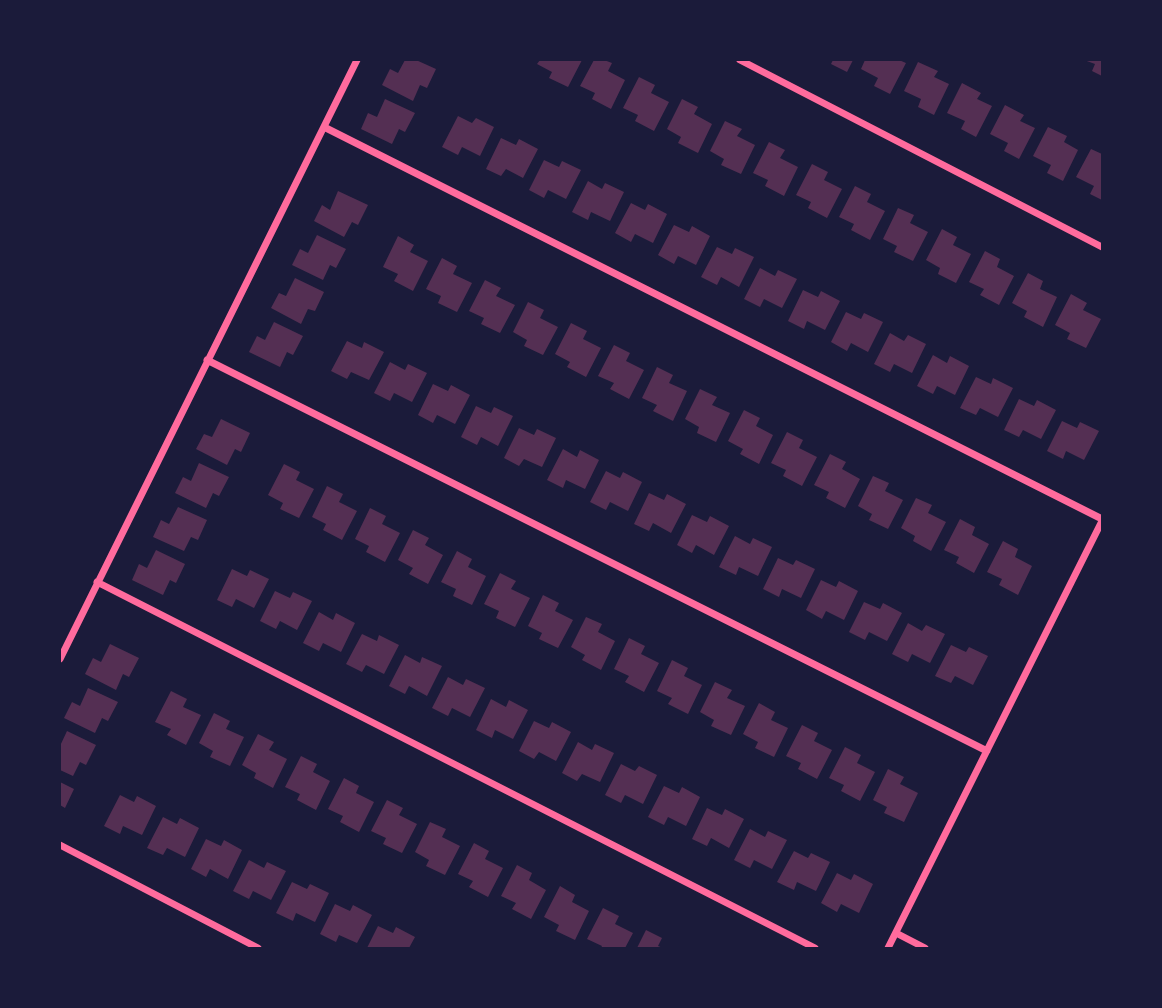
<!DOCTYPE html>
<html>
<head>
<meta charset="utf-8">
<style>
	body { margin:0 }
	#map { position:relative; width:1162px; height:1008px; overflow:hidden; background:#1b1b3a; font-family:Montserrat,sans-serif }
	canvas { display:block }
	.frame { position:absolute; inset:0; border:61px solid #1b1b3a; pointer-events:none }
</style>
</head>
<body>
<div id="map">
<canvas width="1162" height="1008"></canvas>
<div class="frame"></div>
</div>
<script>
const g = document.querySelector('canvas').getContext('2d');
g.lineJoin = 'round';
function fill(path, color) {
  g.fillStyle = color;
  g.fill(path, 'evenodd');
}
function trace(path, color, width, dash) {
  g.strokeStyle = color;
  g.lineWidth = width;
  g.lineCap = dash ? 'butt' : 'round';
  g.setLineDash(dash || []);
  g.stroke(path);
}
fill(new Path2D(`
	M405,60h11l20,9 -9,19 -7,-3 -7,16 -31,-16 8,-16 8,4z
	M540,60h42l-14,27 -19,-9 3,-6 -15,-8z
	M594,60h10l8,3 -4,8 17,9 -14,29 -19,-10 3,-6 -15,-7z
	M833,60h20l-6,12 -16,-8z
	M865,60h34l7,3 -16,31 -16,-8 4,-8 -17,-9z
	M1084,60h18v16l-10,-5 3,-7z
	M918,62l20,9 -4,6 15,7 -15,31 -16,-8 3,-8 -17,-8z
	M639,77l16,8 -4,8 18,9 -15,29 -19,-10 3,-6 -15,-7z
	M962,83l19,10 -4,6 15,7 -16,31 -15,-8 4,-8 -18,-8z
	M385,99l30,14 -10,19 -6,-3 -7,15 -31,-15 7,-16 9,4z
	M682,99l16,8 -4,7 18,10 -14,29 -20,-10 3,-6 -14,-8z
	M1005,105l19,10 -4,6 15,7 -16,31 -15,-8 4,-8 -18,-9z
	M458,116l14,7 4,-5 18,9 -14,29 -18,-9 -4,8 -16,-8z
	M725,121l17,8 -5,7 18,9 -14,29 -20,-9 3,-6 -14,-8z
	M1048,127l19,9 -3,6 14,8 -15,31 -16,-8 4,-8 -18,-9z
	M501,138l15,7 3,-6 19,10 -15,29 -17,-9 -5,7 -15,-7z
	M769,142l16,8 -5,8 18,9 -14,29 -19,-10 3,-6 -15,-7z
	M1091,149l11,5v46l-12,-6 4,-8 -18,-9z
	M544,160l15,7 3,-6 19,9 -15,29 -18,-9 -4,8 -15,-8z
	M812,164l16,8 -4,8 18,9 -15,29 -19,-10 3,-6 -15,-7z
	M588,181l14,8 3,-6 19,9 -14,29 -19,-9 -3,8 -16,-8z
	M855,186l16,8 -4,8 18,9 -15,29 -19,-10 3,-6 -15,-7z
	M338,191l30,14 -10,20 -6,-3 -8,15 -30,-16 8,-16 8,5z
	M631,203l14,7 3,-6 19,10 -14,29 -18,-9 -4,8 -16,-9z
	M898,208l16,7 -4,8 18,9 -15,29 -19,-9 3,-6 -14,-7z
	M674,225l15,7 3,-6 18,10 -14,29 -18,-9 -4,8 -16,-9z
	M942,229l15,8 -4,8 18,9 -15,29 -18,-9 2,-6 -14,-8z
	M317,235l29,14 -10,19 -6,-3 -7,15 -31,-15 8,-16 8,4z
	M398,236l16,9 -4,7 18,9 -15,30 -19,-10 4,-7 -15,-7z
	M717,247l15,7 3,-6 19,9 -15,30 -18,-10 -4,8 -16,-8z
	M985,251l15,8 -3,8 17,9 -15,29 -19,-10 4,-6 -15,-7z
	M442,258l15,8 -4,8 19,9 -15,29 -19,-9 3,-7 -15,-7z
	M760,268l15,8 3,-6 19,9 -15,29 -18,-9 -4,8 -16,-8z
	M1028,273l15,8 -3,8 17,8 -14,30 -19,-10 3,-6 -15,-8z
	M295,278l29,14 -9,19 -7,-2 -7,15 -30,-16 8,-15 7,3z
	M485,280l16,8 -5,8 19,9 -15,28 -19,-9 3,-6 -15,-7z
	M803,290l15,7 3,-6 19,10 -15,29 -18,-9 -3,8 -16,-8z
	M1071,294l16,9 -4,7 18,9 -15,29 -19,-9 3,-6 -15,-8z
	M528,302l16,8 -4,8 18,9 -15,28 -19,-9 3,-6 -14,-8z
	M846,312l15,7 3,-6 19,9 -15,30 -17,-9 -4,8 -16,-9z
	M274,322l29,14 -10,19 -6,-3 -7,15 -31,-15 8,-16 8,4z
	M571,323l16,8 -4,8 18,9 -15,29 -19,-10 3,-5 -15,-8z
	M890,333l14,8 4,-6 18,9 -14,29 -18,-9 -4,8 -16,-8z
	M347,341l15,7 2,-6 20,10 -15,28 -18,-8 -4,7 -16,-8z
	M614,345l16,8 -4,8 18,9 -15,29 -19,-10 4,-6 -16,-7z
	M933,355l14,8 3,-7 19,10 -14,29 -18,-9 -4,8 -16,-8z
	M390,362l15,8 3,-6 19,9 -15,29 -18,-9 -4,8 -16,-8z
	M657,367l16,8 -4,8 18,8 -14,30 -20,-10 4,-6 -15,-7z
	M976,377l15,7 2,-6 20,10 -15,29 -18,-9 -4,7 -16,-7z
	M433,384l15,7 3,-6 19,10 -15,29 -18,-9 -4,8 -15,-8z
	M700,389l17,8 -5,8 18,8 -14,29 -19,-9 2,-6 -14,-8z
	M1019,399l15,7 3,-6 19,10 -15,29 -18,-9 -4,7 -15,-7z
	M476,406l15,7 3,-6 19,9 -15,30 -17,-9 -4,8 -16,-8z
	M744,410l16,8 -4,8 17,9 -14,29 -19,-10 3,-5 -15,-8z
	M221,419l29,14 -9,19 -6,-3 -8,16 -31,-16 8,-15 8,3z
	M1062,421l15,7 3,-6 19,9 -15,29 -18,-9 -3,8 -16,-8z
	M519,428l15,7 3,-6 19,9 -14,29 -18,-8 -5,7 -15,-8z
	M787,432l16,8 -4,8 18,9 -15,29 -19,-10 3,-6 -15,-7z
	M563,449l14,8 3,-7 19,10 -14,29 -19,-9 -3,8 -16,-8z
	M830,454l16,8 -4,7 18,10 -15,29 -19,-10 3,-6 -15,-7z
	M199,463l30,14 -10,19 -6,-3 -7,15 -31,-15 8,-16 8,4z
	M284,464l16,8 -4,8 18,9 -15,29 -19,-9 3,-6 -15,-8z
	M606,471l14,7 3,-6 19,10 -14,29 -18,-9 -4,8 -16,-8z
	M873,476l16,7 -4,8 18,9 -15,29 -19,-9 3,-6 -14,-8z
	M327,486l16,8 -4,8 18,9 -15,29 -19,-10 3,-6 -14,-7z
	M649,493l15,7 3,-6 19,10 -15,29 -18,-10 -4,8 -15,-7z
	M916,498l16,7 -4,8 18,9 -15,29 -18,-10 2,-5 -14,-8z
	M178,507l29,13 -9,20 -7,-3 -7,14 -31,-14 8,-17 8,4z
	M370,508l16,8 -4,8 18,9 -15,29 -19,-10 3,-6 -14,-7z
	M692,515l15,7 3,-6 19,10 -15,29 -18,-10 -4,8 -15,-8z
	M960,519l15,8 -3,8 17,9 -15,29 -18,-10 3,-6 -15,-7z
	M413,530l16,8 -4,7 18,10 -15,29 -19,-10 4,-6 -15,-8z
	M735,536l15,8 3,-6 19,9 -14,29 -19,-9 -3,8 -17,-8z
	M1003,541l15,8 -3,8 17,9 -14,29 -19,-10 3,-6 -15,-7z
	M156,550l29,14 -9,19 -6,-3 -7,15 -31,-15 7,-16 8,4z
	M457,551l15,8 -4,8 18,9 -14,29 -19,-9 3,-7 -15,-7z
	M778,558l15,7 3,-5 19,9 -14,29 -19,-9 -3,8 -16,-8z
	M232,569l15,7 3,-6 19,9 -15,29 -18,-9 -4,8 -15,-7z
	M500,573l16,8 -5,8 19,9 -15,29 -19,-9 3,-7 -15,-7z
	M821,580l15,7 3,-6 19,10 -14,29 -18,-9 -4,8 -16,-9z
	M275,591l15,7 3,-6 19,9 -15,29 -17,-9 -4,8 -16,-8z
	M543,595l16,8 -4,8 18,9 -15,28 -19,-9 3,-6 -14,-7z
	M864,602l16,7 3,-6 19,10 -15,28 -18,-9 -4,8 -16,-8z
	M319,612l14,8 3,-7 19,10 -14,29 -18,-9 -4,8 -16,-8z
	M586,617l16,7 -4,8 17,9 -14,29 -19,-10 3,-5 -14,-8z
	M908,623l14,8 4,-6 19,9 -15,29 -18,-9 -4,8 -16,-8z
	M362,634l15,7 2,-6 20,10 -15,29 -18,-9 -4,7 -16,-8z
	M629,638l16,8 -4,8 18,9 -15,29 -19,-10 4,-6 -15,-7z
	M110,644l29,14 -10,19 -6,-3 -7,16 -31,-16 8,-16 8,4z
	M951,645l15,7 3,-5 19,9 -15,29 -18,-9 -4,7 -16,-7z
	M405,655l15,8 2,-6 20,9 -15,30 -18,-10 -4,8 -16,-8z
	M672,660l16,8 -4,8 18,9 -14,29 -20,-10 4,-6 -15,-7z
	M448,677l15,8 3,-6 19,9 -15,29 -18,-9 -4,8 -16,-8z
	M715,682l17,8 -5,8 18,8 -14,29 -20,-9 3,-6 -14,-8z
	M88,688l30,14 -10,19 -6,-3 -7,15 -31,-15 8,-16 8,4z
	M171,691l16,8 -4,8 18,8 -15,30 -19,-10 4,-6 -16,-7z
	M491,699l15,8 3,-7 19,10 -15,29 -18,-9 -3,8 -16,-8z
	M759,703l16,9 -4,8 17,8 -14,29 -19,-9 3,-6 -15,-8z
	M214,713l16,8 -4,8 18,8 -14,29 -20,-9 3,-6 -14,-8z
	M534,721l15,7 3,-6 19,10 -15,29 -17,-9 -5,7 -15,-8z
	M802,725l16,8 -4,8 18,9 -15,29 -19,-10 3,-6 -15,-7z
	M67,731l29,14 -10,20 -6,-3 -7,14 -13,-6v-24z
	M258,734l16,8 -5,8 18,9 -14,29 -19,-10 2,-5 -14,-8z
	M578,742l14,8 3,-6 19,9 -14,29 -18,-8 -5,7 -15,-8z
	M845,747l16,8 -4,8 18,9 -15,29 -19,-10 3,-6 -15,-7z
	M301,756l16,8 -4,8 17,9 -14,29 -19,-10 3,-6 -15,-7z
	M621,764l14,7 4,-5 18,9 -14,29 -18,-9 -4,8 -16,-8z
	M888,769l16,8 -4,7 18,9 -14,29 -20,-9 3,-6 -14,-7z
	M344,778l15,8 -3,7 18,9 -15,30 -19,-10 3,-6 -15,-7z
	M60,782l14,7 -9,19 -5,-3z
	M664,786l15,7 3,-6 18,10 -14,29 -18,-9 -4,8 -16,-8z
	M120,795l14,7 3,-6 19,10 -14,29 -19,-9 -3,8 -16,-8z
	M387,800l16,8 -4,7 18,9 -15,29 -19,-9 3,-6 -15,-7z
	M707,808l15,7 3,-6 19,10 -15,29 -18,-10 -4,8 -15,-7z
	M163,817l14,7 3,-6 19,10 -14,29 -18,-9 -4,7 -16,-7z
	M430,822l16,7 -4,8 18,9 -15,29 -19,-9 3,-6 -14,-8z
	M750,829l15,8 3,-6 19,9 -15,29 -18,-9 -4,8 -16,-8z
	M206,839l15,7 3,-6 18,10 -14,29 -18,-10 -4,8 -15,-8z
	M474,843l15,8 -4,8 18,9 -15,29 -19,-10 4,-6 -15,-7z
	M794,851l14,7 3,-5 19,9 -14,29 -19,-9 -3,8 -17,-8z
	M249,860l15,8 3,-6 19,9 -15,29 -18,-9 -4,8 -16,-8z
	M517,865l15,8 -3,7 17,10 -15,29 -19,-10 4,-6 -15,-7z
	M837,873l14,7 3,-6 19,10 -14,29 -18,-9 -4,8 -16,-9z
	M292,882l15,7 3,-5 19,9 -14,29 -19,-9 -3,8 -17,-8z
	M560,886l15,9 -3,7 17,9 -14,29 -19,-9 3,-6 -15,-8z
	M335,904l15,7 3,-6 19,10 -15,28 -18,-8 -3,7 -16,-8z
	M603,908l16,8 -4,8 18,9 -8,15h-24l1,-2 -15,-7z
	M378,926l15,7 3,-6 19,10 -6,11h-42z
	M646,930l16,8 -4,8 5,2h-26z`), '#542f53');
trace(new Path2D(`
	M740,60l362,187
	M324,127l778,392
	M207,360l780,391
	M97,582l718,366
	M60,659l297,-599
	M60,845l198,103
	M896,933l29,15
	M888,948l214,-427`), '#ff6b9d', 7);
</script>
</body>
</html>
